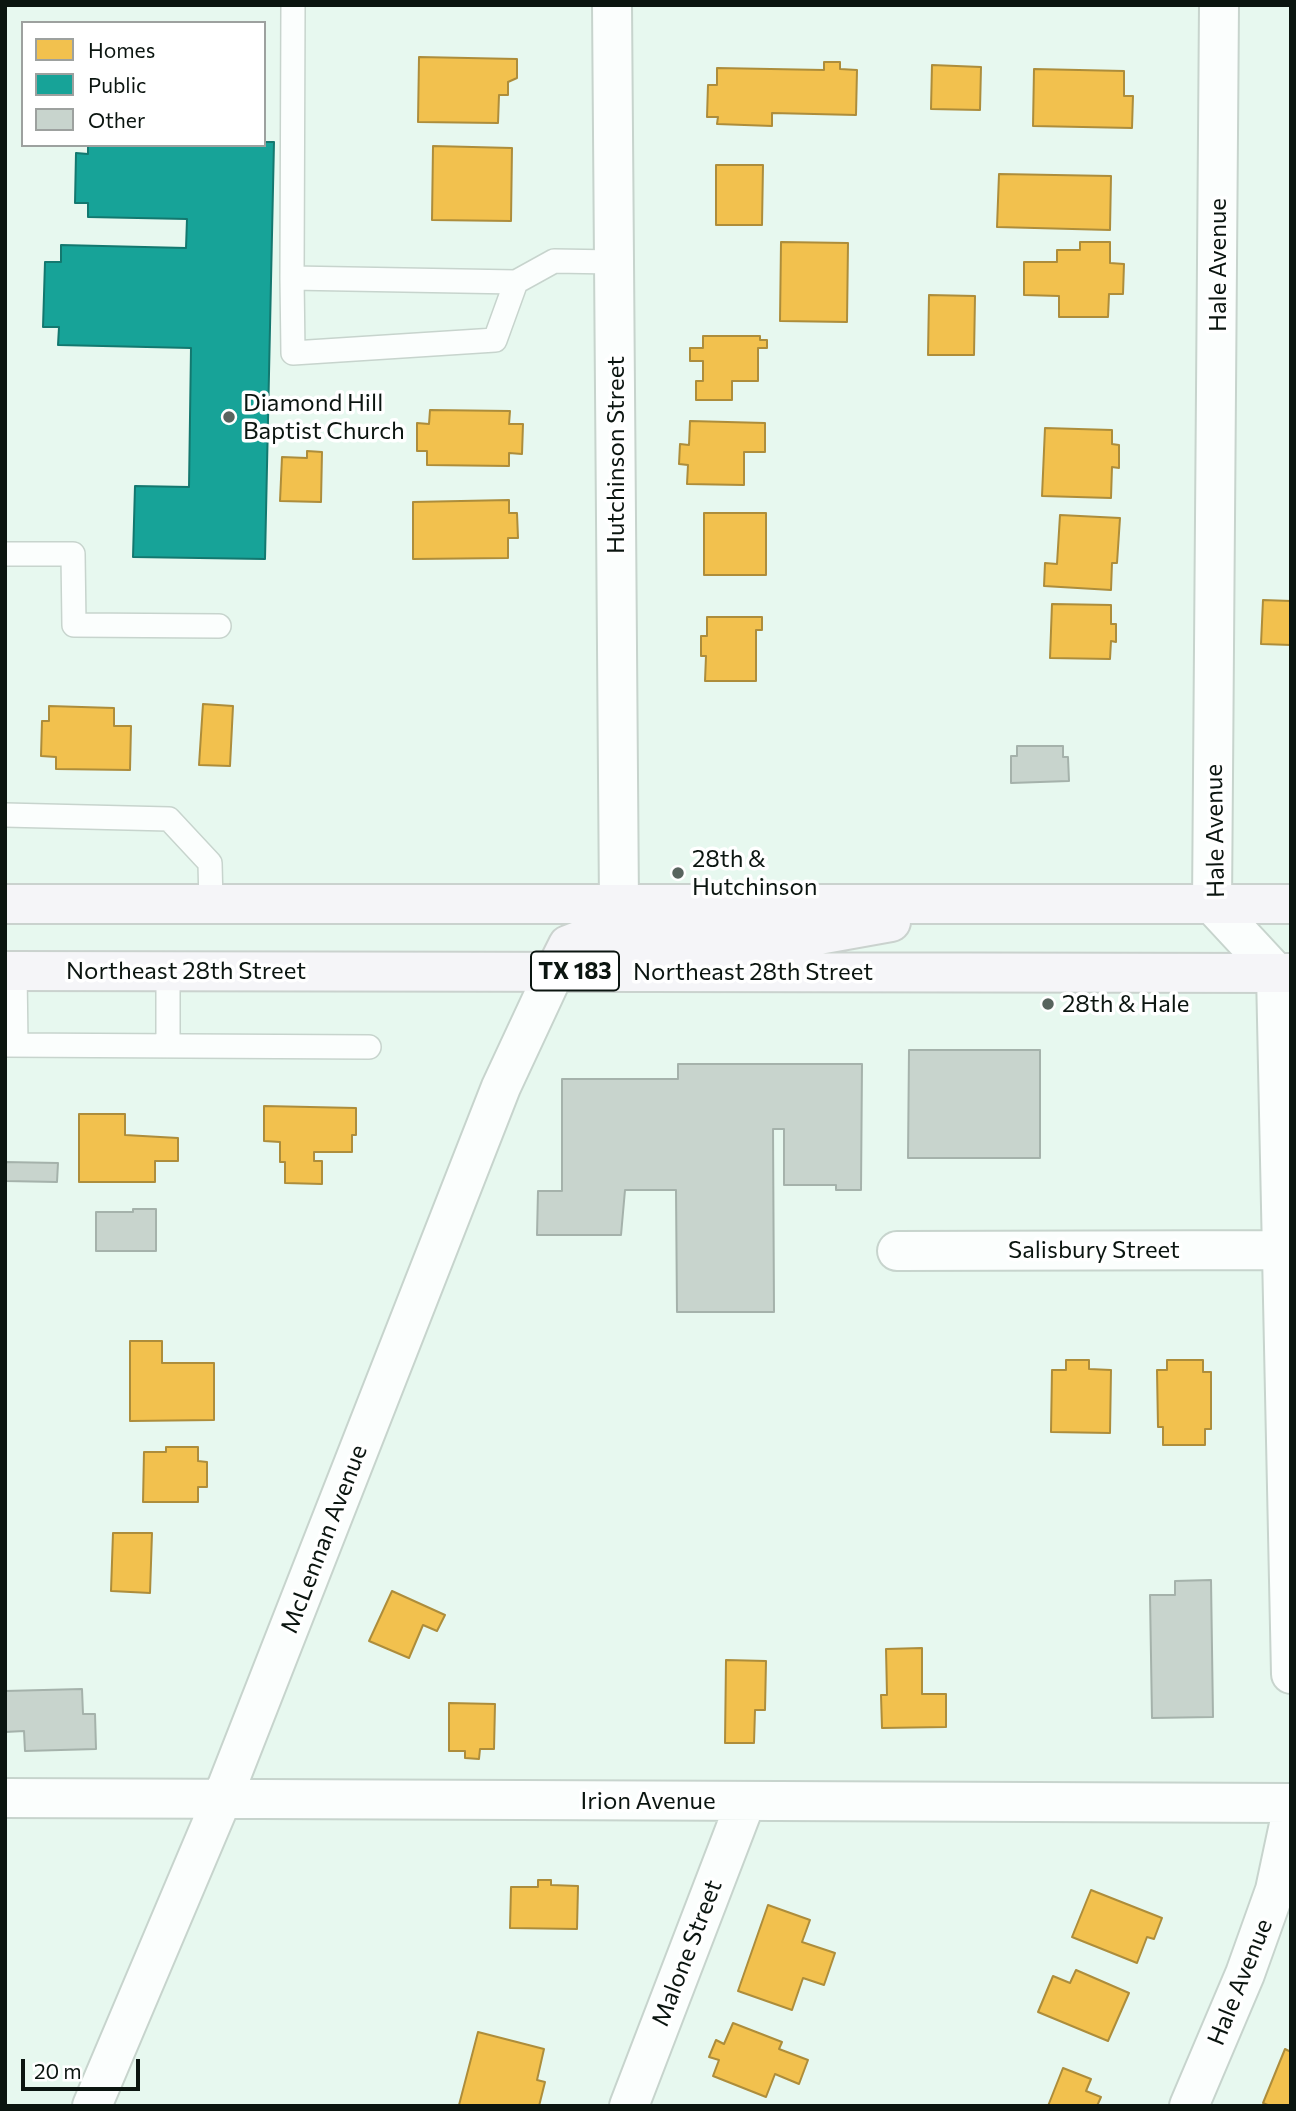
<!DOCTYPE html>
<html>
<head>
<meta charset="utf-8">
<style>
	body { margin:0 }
	#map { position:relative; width:1296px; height:2111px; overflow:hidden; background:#e7f8ef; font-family:Commissioner,sans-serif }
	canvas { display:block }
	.frame { position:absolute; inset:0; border:7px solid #0b1510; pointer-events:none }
	.legend { position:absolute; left:21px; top:21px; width:245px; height:126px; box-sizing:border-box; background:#fff; border:2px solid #9da19f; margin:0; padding:9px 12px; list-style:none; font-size:21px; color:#0b1510 }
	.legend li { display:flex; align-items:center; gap:14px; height:35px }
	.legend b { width:35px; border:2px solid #9da19f }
	.scale { position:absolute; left:21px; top:2059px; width:119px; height:32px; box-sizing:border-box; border:4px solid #0b1510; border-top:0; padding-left:9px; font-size:21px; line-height:24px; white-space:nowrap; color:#0b1510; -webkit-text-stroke:5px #fff; paint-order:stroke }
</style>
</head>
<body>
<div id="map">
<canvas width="1296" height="2111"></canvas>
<div class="frame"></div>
<ul class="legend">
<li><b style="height:19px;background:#f2c14e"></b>Homes</li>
<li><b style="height:19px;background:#17a398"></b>Public</li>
<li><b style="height:19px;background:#c8d4cd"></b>Other</li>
</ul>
<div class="scale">20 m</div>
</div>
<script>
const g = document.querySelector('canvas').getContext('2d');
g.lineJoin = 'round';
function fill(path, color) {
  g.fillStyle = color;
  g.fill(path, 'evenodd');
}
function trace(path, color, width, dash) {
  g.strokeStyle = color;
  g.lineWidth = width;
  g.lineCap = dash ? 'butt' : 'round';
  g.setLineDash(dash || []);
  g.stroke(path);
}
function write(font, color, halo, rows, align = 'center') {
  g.font = font + ' Commissioner,sans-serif';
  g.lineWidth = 7;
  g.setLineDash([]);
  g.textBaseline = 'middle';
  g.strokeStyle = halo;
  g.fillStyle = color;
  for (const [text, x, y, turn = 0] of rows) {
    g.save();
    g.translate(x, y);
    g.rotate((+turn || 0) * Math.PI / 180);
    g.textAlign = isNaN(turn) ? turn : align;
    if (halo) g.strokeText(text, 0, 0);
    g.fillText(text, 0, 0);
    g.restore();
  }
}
const homes = new Path2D(`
	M419,57l98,2v19l-9,4v13h-9l-1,28 -80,-1z
	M824,62h16v7l17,1 -1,45 -84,-2v13l-55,-2 1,-7h-11l1,-32h9v-17l107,2z
	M932,65l49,2 -1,43 -49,-1z
	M1034,69l90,2v25h9l-1,32 -99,-2z
	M433,146l79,2 -1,73 -79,-1z
	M716,165h47l-1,60h-46z
	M999,174l112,2 -1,54 -113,-3z
	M781,242l67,1 -1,79 -67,-1z
	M1080,242h30v21l14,1 -1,30h-14l-1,23h-49v-21l-35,-1v-33h33v-12h23z
	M929,295l46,1 -1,59h-46z
	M703,336h57v4h7v8h-9v33h-26v19h-36v-19h7v-20h-13v-13h13z
	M430,410l80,1 -1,13h14l-1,30 -13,-1v13l-82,-1v-14h-10v-28l12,1z
	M690,421l75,2v29h-21v33l-57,-1 1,-19 -9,-1 1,-20 9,1z
	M1045,428l67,2v14l7,1v23l-7,-1 -1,31 -69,-2z
	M307,451l15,1 -1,50 -41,-1 2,-44 25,1z
	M509,500v13h8l1,25h-10v20l-95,1v-57z
	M704,513h62v62h-62z
	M1060,515l60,3 -3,45h-5l-1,27 -67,-4 1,-23 12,1z
	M1263,600l28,1v44l-30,-1z
	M1052,604l59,1v19h5v18l-5,-1 -1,18 -60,-1z
	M707,617h55v13h-6v51h-51l1,-25h-5v-20h6z
	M203,704l30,2 -3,60 -31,-1z
	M49,706l65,2v18h17l-1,44 -74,-1v-12l-15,-1 1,-35h7z
	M264,1106l92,2v27h-4v17h-38v9h8v23l-37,-1v-21h-5v-20l-16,-1z
	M79,1114h46v21l53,3v23h-23v21h-76z
	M130,1341h32v22h52v57l-84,1z
	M1066,1360h23v9l22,1 -1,63 -59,-1 1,-62h14z
	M1167,1360h36v12h8v57h-6v16h-42v-18h-5l-1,-57h10z
	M166,1447h32v14l9,1v25h-9v15h-55l1,-50h22z
	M113,1533h39l-2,60 -39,-2z
	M392,1591l53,24 -8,16 -14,-6 -14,33 -40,-17z
	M922,1648v46h24v33l-64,1 -1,-33h6l-1,-46z
	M726,1660l40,1 -1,49h-10l-1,33h-29z
	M449,1703l46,1 -1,45h-14l-1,10 -14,-1v-7h-16z
	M538,1880h13v5l27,1 -1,43 -67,-1 1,-41h27z
	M1091,1890l71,28 -8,21 -7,-2 -10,26 -65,-26z
	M768,1905l42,15 -8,22 33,11 -11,32 -21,-7 -11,32 -54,-19z
	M1076,1970l53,23 -21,48 -70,-29 15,-36 17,7z
	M733,2023l49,19 -3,7 29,11 -9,24 -24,-10 -9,23 -53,-21 6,-16 -10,-3 7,-17 8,4z
	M478,2032l66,17 -7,31 8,2 -6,24 -80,-1z
	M1285,2049l6,3v54h-21l-7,-3z
	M1063,2068l28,11 -5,12 15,6 -4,9h-49z`);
fill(homes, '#f2c14e');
trace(homes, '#ad8d3b', 2);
const public = new Path2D(`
	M264,142h10l-9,417 -132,-2 2,-71 54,1 2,-139 -133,-3 1,-18h-16l2,-65h16v-17l125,3 1,-29 -99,-2v-14h-13l1,-50 12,1v-9h176z`);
fill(public, '#17a398');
trace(public, '#13786f', 2);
const building = new Path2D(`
	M1017,746h46v11h5l1,24 -58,2v-27h6z
	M909,1050h131v108h-132z
	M678,1064h184l-1,126h-25v-5h-52v-56h-11l1,183h-97l-1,-122h-51l-4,45h-84l1,-44h24v-112h116z
	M5,1162l53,1 -1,19 -52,-1z
	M133,1209h23v42h-60v-39h37z
	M1211,1580l2,137 -61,1 -2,-123h25v-14z
	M82,1689l1,25h12l1,35 -71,2 -1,-20 -19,1v-41z`);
fill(building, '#c8d4cd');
trace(building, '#a5b2ab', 2);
const service = new Path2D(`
	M293,5l-1,273 224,4 38,-21 60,1
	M292,278l1,75 202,-13 21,-58
	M5,554h68l1,71 145,1
	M5,815l164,4 41,44 1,41
	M15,971l1,73
	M168,971v74
	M5,1045l364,2`);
const minor = new Path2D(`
	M612,5l7,899
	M1219,5l-7,899 64,69 15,701
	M897,1251l394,-1
	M5,1798l1286,5
	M92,2106l130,-307 279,-712 54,-116
	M629,2106l117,-305
	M1189,2106l56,-132 30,-84 16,-75`);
const primary = new Path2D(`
	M5,904h1286
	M5,971l1286,2
	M555,971l13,-26 23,-9 216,1 84,-15`);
trace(service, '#c7d4cd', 26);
trace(minor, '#c7d4cd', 42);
trace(primary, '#cad2ce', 42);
trace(service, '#fbfefd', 23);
trace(minor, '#fbfefd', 38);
trace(primary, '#f5f5f8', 38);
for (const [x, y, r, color] of [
	[229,417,7,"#58645e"],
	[678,873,7,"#58645e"],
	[1048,1004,7,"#58645e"]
]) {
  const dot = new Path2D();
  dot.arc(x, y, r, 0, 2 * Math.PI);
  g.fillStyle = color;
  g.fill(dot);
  trace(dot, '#fff', 2.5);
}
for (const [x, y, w] of [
	[575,971,88]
]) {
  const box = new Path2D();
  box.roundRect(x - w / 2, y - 19.5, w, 39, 5);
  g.fillStyle = '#fff';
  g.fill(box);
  trace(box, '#0b1510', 2);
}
write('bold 23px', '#0b1510', null, [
	["TX 183",575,971]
]);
write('24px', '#0b1510', '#fff', [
	["Hale Avenue",1218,265,-90],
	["Hutchinson Street",616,455,-90],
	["Hale Avenue",1215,831,-91],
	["Northeast 28th Street",186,971],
	["Northeast 28th Street",753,972],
	["Salisbury Street",1094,1250],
	["McLennan Avenue",324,1539,-69],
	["Irion Avenue",648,1801],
	["Malone Street",687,1953,-69],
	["Hale Avenue",1240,1982,-68]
]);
write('24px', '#0b1510', '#fff', [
	["Diamond Hill",243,403],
	["Baptist Church",243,431],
	["28th &",692,859],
	["Hutchinson",692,887],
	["28th & Hale",1062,1004]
], 'left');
</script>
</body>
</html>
